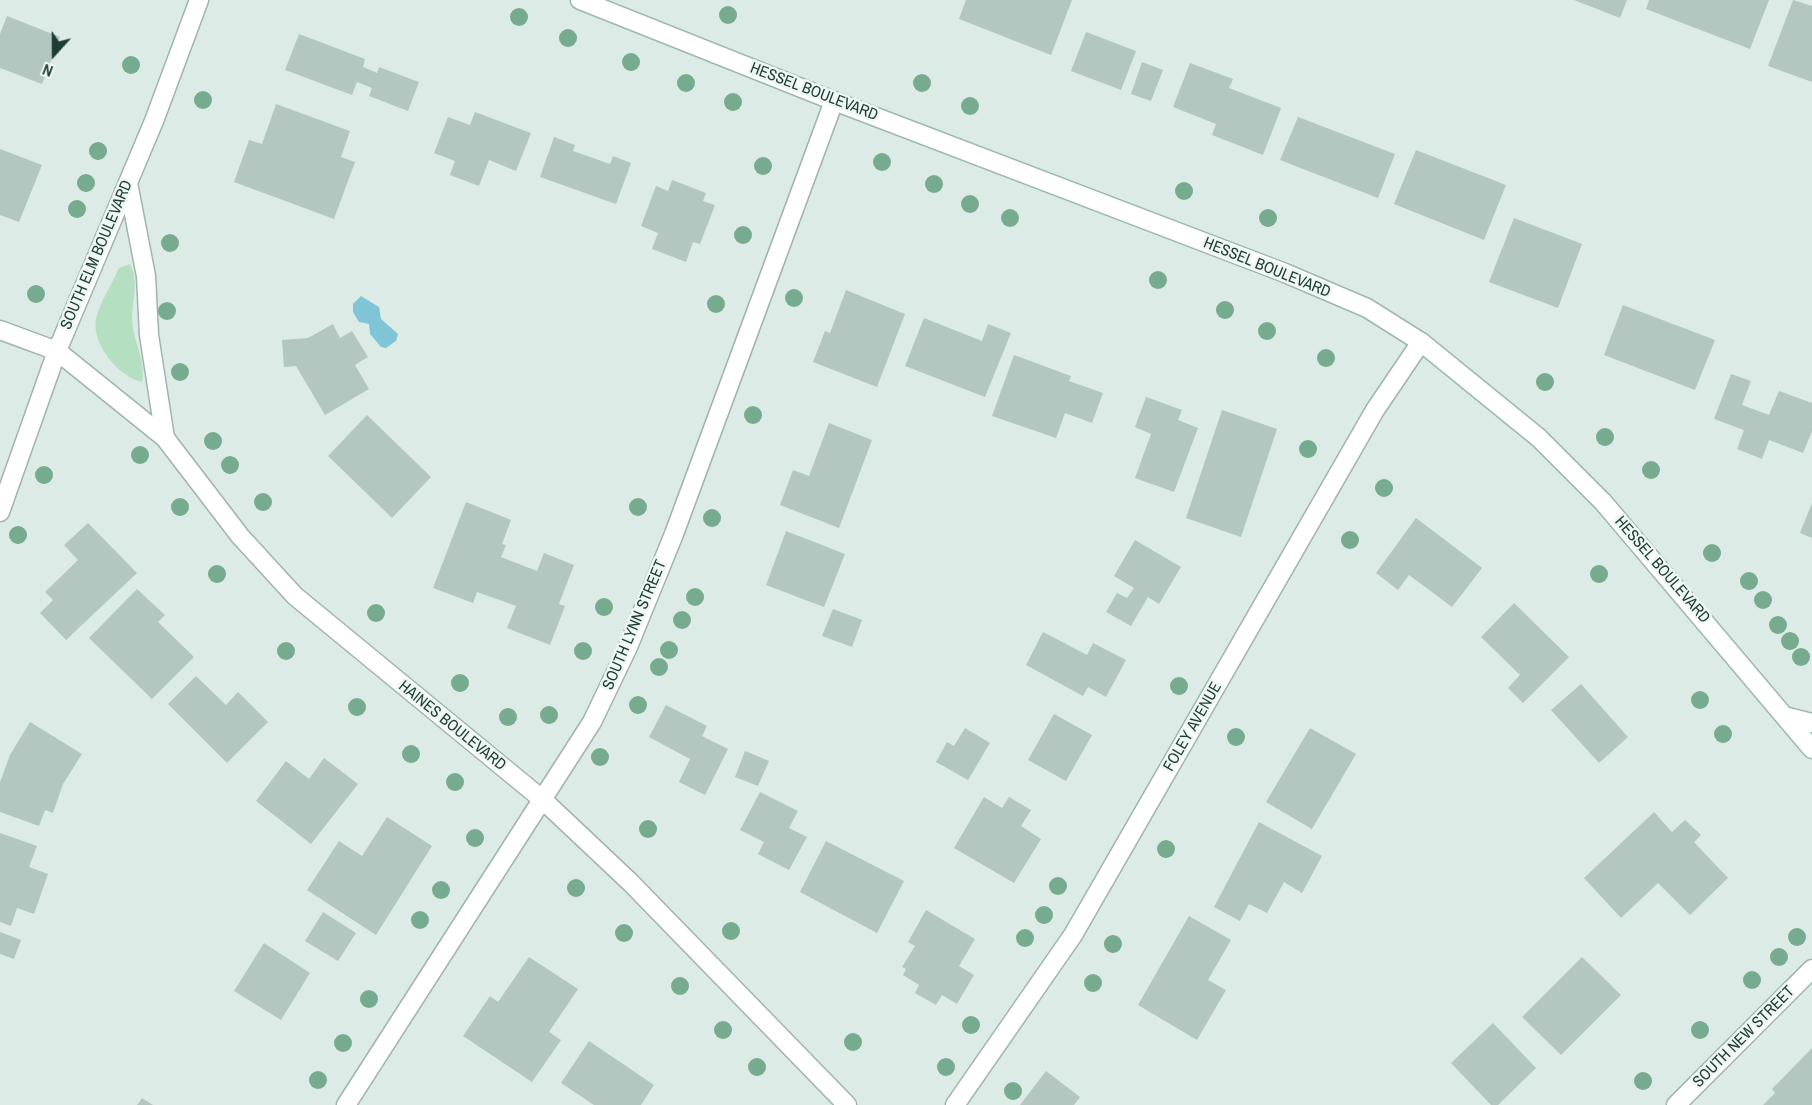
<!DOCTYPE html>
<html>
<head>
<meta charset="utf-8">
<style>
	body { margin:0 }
	#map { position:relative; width:1812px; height:1105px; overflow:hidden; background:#ddebe6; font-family:"Archivo Narrow",sans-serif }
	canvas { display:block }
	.north { position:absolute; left:24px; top:24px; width:60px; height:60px; -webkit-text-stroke:4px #eef7f3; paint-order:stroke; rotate:201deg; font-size:16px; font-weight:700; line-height:24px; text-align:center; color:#1e3c35 }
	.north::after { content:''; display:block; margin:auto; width:21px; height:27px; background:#1e3c35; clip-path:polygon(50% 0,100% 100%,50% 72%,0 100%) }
</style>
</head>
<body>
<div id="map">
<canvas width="1812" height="1105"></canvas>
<div class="north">N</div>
</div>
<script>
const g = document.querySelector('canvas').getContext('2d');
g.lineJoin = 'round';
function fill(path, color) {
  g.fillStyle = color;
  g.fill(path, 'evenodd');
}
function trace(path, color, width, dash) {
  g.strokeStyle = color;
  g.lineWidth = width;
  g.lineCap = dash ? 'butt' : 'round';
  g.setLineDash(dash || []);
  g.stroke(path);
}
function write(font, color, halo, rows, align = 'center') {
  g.font = font + ' "Archivo Narrow",sans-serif';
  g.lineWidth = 5;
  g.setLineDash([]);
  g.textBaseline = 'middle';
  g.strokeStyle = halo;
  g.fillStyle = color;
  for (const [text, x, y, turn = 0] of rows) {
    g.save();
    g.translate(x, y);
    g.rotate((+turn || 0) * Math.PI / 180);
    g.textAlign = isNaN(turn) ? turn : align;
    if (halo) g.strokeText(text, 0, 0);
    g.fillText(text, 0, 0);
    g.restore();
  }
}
fill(new Path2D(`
	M130,264c11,20 -1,42 3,64 3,19 13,35 9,54 -23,-5 -51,-38 -46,-63 4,-17 16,-35 23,-51z`), '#b4dfc1');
fill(new Path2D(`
	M361,296l18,11 2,12 17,15 -2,7 -10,7 -5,-1 -11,-13 -1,-10 -10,-2 -6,-10v-8z`), '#7fc5d6');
fill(new Path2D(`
	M966,0h106l-21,55 -92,-36z
	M1574,0h53l-7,18z
	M1649,0h120l-19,49 -104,-40z
	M1793,0l19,6v76l-44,-16z
	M7,16l53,21 -18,47 -42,-16v-34z
	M1086,32l50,19 -15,39 -50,-19z
	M299,34l66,25 -2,8 14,6 2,-6 40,15 -11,29 -39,-15 3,-8 -15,-6 -5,13 -67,-25z
	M1142,62l21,8 -12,31 -20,-7z
	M1190,63l43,16 -4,9 52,20 -18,47 -51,-20 4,-11 -43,-17z
	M276,104l74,27 -9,26 14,5 -21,57 -100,-37 15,-42 13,4z
	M475,112l56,21 -15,38 -27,-11 -10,26 -29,-11 5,-14 -21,-8 14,-36 22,8z
	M1298,117l97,37 -17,44 -98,-38z
	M554,137l21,8 -2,6 37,13 3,-8 18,7 -15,41 -76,-27z
	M0,149l42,16 -23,57 -19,-7z
	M1416,150l90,35 -22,55 -90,-36z
	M672,180l34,13 -3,8 12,4 -15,39 -7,-2 -7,20 -34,-13 6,-16 -17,-7 15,-40 12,5z
	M1514,218l68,26 -24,64 -69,-26z
	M846,290l59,24 -28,73 -64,-25 12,-31 5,2z
	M1623,305l92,35 -20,50 -91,-35z
	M924,318l58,23 6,-17 23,9 -26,64 -80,-31z
	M333,324l7,14 12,-7 16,26 -13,8 14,24 -44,26 -29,-49 -12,1 -2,-27 26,-2z
	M1014,355l57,21 -2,5 34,12 -11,30 -27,-10 -9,25 -64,-22z
	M1731,374l20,7 -9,24 27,10 10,-24 33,12v28l-9,22 -34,-13 -7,19 -25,-10 7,-19 -30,-11z
	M1146,397l36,13 -4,10 20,8 -24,64 -39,-14 16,-44 -16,-7z
	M1222,410l55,19 -36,108 -55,-19z
	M367,415l64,62 -39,41 -64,-62z
	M829,423l43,17 -33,88 -59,-23 13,-35 16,6z
	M466,502l45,18 -9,24 4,1 -5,12 36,14 7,-18 30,12 -15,39 6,2 -15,39 -43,-17 9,-22 -39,-14 -4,11 -40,-15z
	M1812,503v35l-12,-5z
	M1416,518l66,50 -30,39 -43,-32 -11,15 -22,-17z
	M88,523l49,50 -71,67 -26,-27 13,-13 -8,-8 33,-32 -14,-15z
	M786,531l59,23 -21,53 -58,-22z
	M1135,540l46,27 -22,37 -11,-7 -17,29 -25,-14 11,-19 10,5 7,-10 -20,-12z
	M137,589l28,26 -7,7 36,35 -42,42 -63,-61z
	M1514,603l55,54 -46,46 -15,-15 12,-13 -39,-38z
	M833,609l29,11 -10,27 -30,-11z
	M1043,632l44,23 6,-12 33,17 -20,37 -18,-10 -5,9 -57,-31z
	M196,676l30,29 12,-13 30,30 -41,41 -59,-59z
	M1581,684l47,53 -29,26 -48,-53z
	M666,705l41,21 -5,10 26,13 -23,46 -26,-13 11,-23 -41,-22z
	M1054,714l38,21 -26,46 -38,-21z
	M30,722l52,32 -19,30 -10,29 -8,-3 -6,16 -39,-14v-30l10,-27z
	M965,728l25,15 -22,37 -32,-18 11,-20 7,4z
	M1310,728l46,26 -44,75 -46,-27z
	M745,751l24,10 -11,25 -23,-9z
	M324,758l34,26 -47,60 -55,-43 30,-40 23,18z
	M760,792l38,19 -9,17 18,9 -18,33 -31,-16 6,-12 -24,-12z
	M984,797l18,11 7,-11 22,13 -10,16 20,13 -27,44 -60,-35z
	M1654,812l18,20 13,-12 16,15 -7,7 34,36 -38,37 -32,-32 -37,35 -37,-40z
	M387,817l45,29 -56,89 -69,-45 32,-49 23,15z
	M1259,822l63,34 -20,37 -18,-11 -17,31 -18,-9 -9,17 -26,-14z
	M0,833l37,13 -8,21 19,7 -14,40 -17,-6 -6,18 -11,-4z
	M826,841l78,40 -27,52 -77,-41z
	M926,910l49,29 -16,27 15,9 -17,29 -15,-9 -6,10 -21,-12 4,-8 -16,-10 3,-6 -4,-2 13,-21 -7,-4z
	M323,912l33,21 -18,28 -33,-20z
	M1189,916l42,24 -23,40 18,10 -29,50 -59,-35z
	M0,932l21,8 -7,19 -14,-5z
	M264,943l46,30 -29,47 -47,-29z
	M529,957l49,32 -29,43 12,8 -29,42 -69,-46 27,-40 8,6z
	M1582,957l39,38 -60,60 -39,-38z
	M1493,1023l43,45 -38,37h-7l-40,-42z
	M589,1041l65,44 -13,20h-47l-33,-22z
	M1812,1048v57h-49l12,-12 -3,-4z
	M1046,1071l34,26 -6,8h-54z
	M142,1098l11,7h-16z`), '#b3c6bf');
const lane = new Path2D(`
	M128,183l18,93 3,59 16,103`);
const street = new Path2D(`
	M0,330l57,21 108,87 75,98 55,60 248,204 88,83 216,222
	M0,512l57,-161 97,-230 45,-121
	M346,1105l246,-383 36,-75 46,-113 160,-433
	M955,1105l118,-170 302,-525 46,-68
	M1676,1105l136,-136`);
const secondary = new Path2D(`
	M580,0l254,101 451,172 82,35 54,34 118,96 64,64 209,247
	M1784,716l28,7`);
trace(lane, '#a0b3ad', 21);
trace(street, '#a0b3ad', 21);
trace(secondary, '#9cb8af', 21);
trace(lane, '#fff', 18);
trace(street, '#fff', 18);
trace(secondary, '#fff', 18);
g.fillStyle = '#77ab8f';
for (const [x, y] of [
	[728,15],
	[519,17],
	[568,38],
	[631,62],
	[131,65],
	[686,83],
	[922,83],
	[203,100],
	[733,102],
	[970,106],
	[98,151],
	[882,162],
	[763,166],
	[86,183],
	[934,184],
	[1184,191],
	[970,204],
	[77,209],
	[1010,218],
	[1268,218],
	[743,235],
	[170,243],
	[1158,280],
	[36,294],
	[794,298],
	[716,304],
	[1225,310],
	[167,311],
	[1267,331],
	[1326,358],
	[180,372],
	[1545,382],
	[753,415],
	[1605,437],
	[213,441],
	[1308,449],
	[140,455],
	[230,465],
	[1651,470],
	[44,475],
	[1384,488],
	[263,502],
	[180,507],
	[638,507],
	[712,518],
	[18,535],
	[1350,540],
	[1712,553],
	[217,574],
	[1599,574],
	[1749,581],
	[695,597],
	[1763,600],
	[604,607],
	[376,613],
	[682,620],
	[1778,625],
	[1790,641],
	[669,650],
	[286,651],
	[583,651],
	[1801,657],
	[659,667],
	[460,683],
	[1179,686],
	[1700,700],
	[638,705],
	[357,707],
	[549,715],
	[508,717],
	[1723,734],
	[1236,737],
	[411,754],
	[600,757],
	[455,782],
	[648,829],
	[475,838],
	[1166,849],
	[1058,886],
	[576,888],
	[441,890],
	[1044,915],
	[420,920],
	[731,931],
	[624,933],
	[1797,937],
	[1025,938],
	[1113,944],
	[1779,957],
	[1752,980],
	[1093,983],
	[680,986],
	[369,999],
	[971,1025],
	[723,1030],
	[1700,1030],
	[853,1042],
	[343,1043],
	[757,1067],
	[946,1067],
	[318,1080],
	[1643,1081],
	[1013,1091]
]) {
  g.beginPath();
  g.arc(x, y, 9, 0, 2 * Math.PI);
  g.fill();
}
write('16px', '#1e3c35', '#eef7f3', [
	["HESSEL BOULEVARD",814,92,21],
	["SOUTH ELM BOULEVARD",97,255,-67],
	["HESSEL BOULEVARD",1267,268,22],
	["HESSEL BOULEVARD",1662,570,49],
	["SOUTH LYNN STREET",635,625,-67],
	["HAINES BOULEVARD",452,726,39],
	["FOLEY AVENUE",1193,727,-60],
	["SOUTH NEW STREET",1744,1037,-45]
]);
</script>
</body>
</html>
